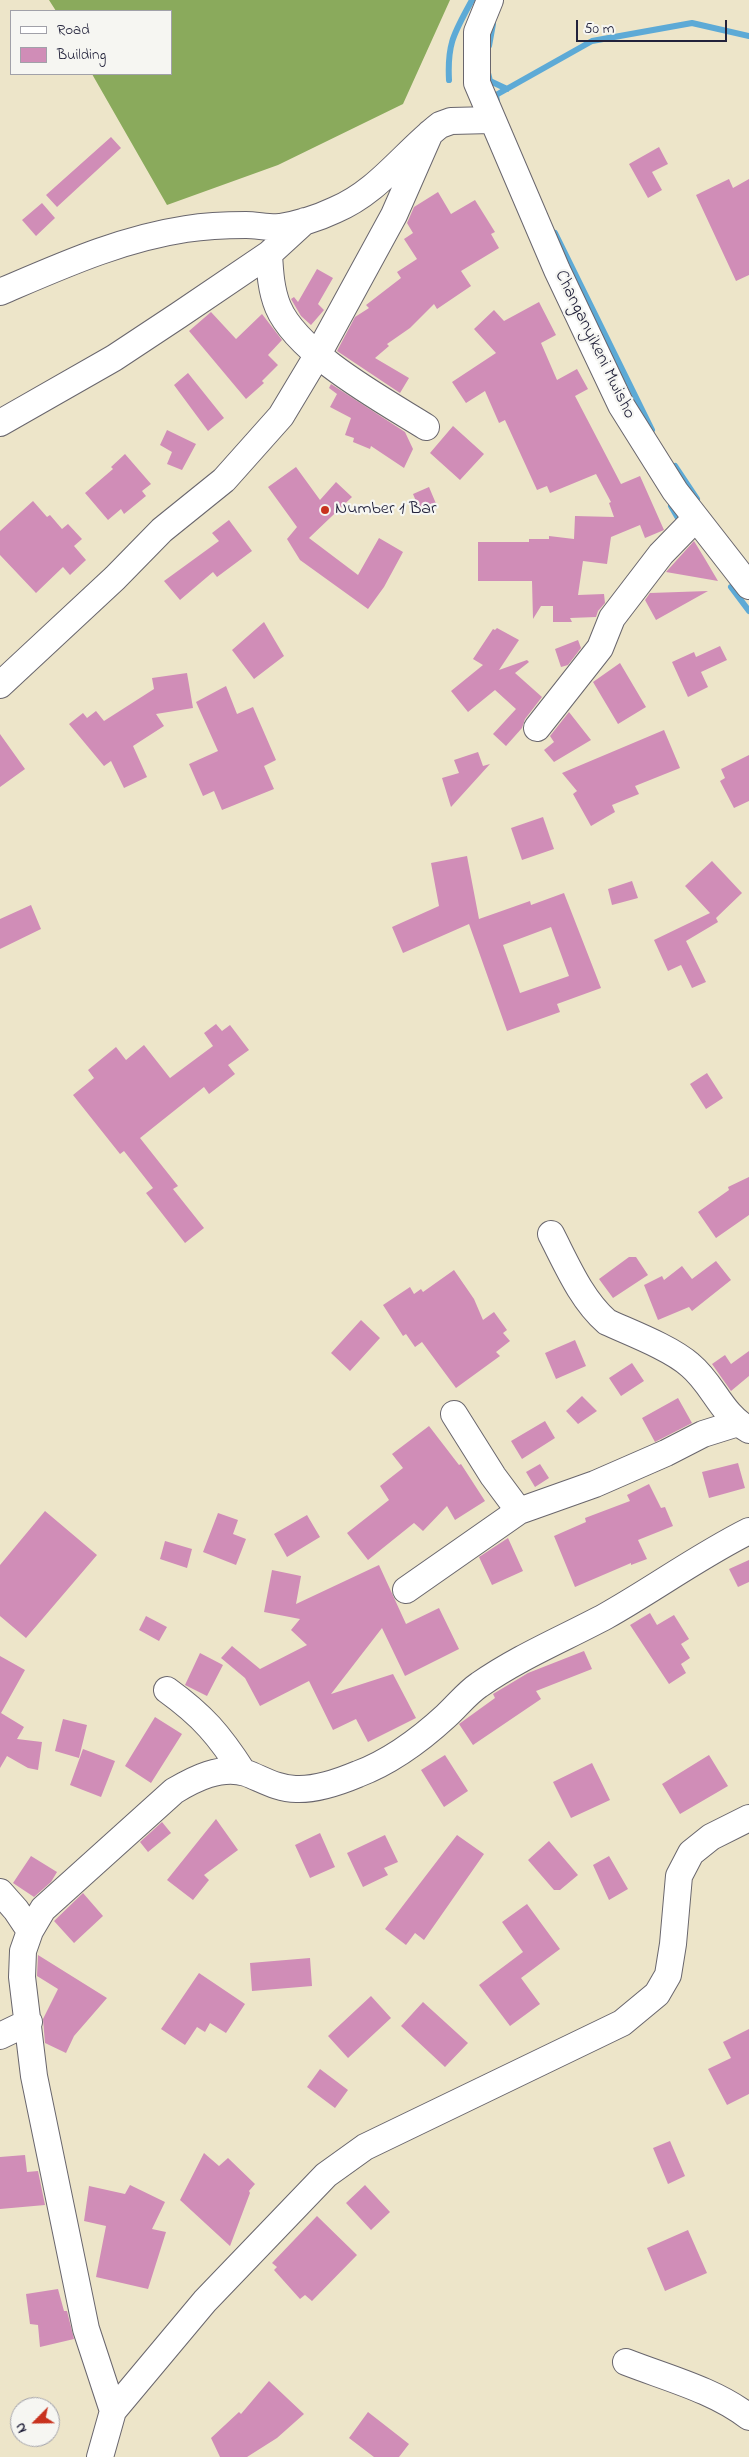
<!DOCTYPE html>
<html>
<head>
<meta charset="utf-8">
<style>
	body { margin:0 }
	#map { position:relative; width:749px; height:2457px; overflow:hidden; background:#ede5c9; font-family:"Indie Flower",sans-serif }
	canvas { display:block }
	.legend { position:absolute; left:10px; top:10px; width:162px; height:65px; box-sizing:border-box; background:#f6f6f2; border:1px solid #a1a1a9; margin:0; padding:6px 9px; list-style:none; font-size:15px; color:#22223b }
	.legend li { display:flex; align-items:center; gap:10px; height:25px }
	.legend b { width:25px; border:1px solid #a1a1a9 }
	.north { position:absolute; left:10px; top:2397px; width:50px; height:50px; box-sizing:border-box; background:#f6f6f2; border:1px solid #a1a1a9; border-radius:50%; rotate:247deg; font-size:14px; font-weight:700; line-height:20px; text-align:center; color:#22223b }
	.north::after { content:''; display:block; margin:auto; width:18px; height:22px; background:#c8321e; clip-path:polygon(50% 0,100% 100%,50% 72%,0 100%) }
	.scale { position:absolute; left:576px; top:20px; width:151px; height:22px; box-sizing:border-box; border:2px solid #22223b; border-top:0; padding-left:6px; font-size:15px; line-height:18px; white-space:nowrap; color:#22223b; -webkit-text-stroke:4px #f6f6f2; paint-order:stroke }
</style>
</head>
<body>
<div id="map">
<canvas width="749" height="2457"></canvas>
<ul class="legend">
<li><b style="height:6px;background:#fff"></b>Road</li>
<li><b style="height:14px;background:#d08db7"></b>Building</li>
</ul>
<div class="north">N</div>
<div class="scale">50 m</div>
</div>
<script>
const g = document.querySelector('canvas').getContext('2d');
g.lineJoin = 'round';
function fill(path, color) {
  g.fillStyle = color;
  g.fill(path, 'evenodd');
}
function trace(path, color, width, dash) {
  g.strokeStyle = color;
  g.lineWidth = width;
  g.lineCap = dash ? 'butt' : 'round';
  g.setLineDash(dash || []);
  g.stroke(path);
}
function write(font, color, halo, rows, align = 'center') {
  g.font = font + ' "Indie Flower",sans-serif';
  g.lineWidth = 4.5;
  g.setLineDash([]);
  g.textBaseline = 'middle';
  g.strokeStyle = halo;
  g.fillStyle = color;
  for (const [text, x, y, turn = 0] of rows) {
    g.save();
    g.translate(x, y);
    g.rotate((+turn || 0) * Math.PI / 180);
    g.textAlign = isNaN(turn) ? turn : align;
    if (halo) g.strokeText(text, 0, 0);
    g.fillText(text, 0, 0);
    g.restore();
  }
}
fill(new Path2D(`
	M49,0h401l-47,104 -125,61 -111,40 -75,-131h79v-63h-115z`), '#8aaa5c');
trace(new Path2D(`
	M489,46l4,-22
	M488,73l2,8 17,8
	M449,80c-2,-38 6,-48 23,-80
	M497,102l-1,-7 96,-54 100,-18 57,13
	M555,233l97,197
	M675,466l22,33
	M671,506l11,19
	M731,587l18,24`), '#5daad6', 6);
fill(new Path2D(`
	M111,137l10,11 -64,59 -11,-12z
	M659,147l9,17 -16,8 10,18 -14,8 -19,-34z
	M729,179l4,9 16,-9v96l-13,6 -40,-86z
	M438,192l13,22 24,-14 20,32 -4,2 8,14 -38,23 10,15 -34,23 -3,-5 -24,24 -23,16 2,2 -14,12 34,20 -9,15 -63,-42 18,-34 14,-9 -3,-3 35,-27 -4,-6 20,-13 -13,-20 9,-6 -6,-10 7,-16z
	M42,203l13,15 -19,18 -14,-16z
	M317,269l16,9 -15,26 6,6 -13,15 -10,-9 -10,-17 3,-2 4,5z
	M539,302l17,33 -15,8 16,37 20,-11 11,20 -13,7 46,88 19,-8 24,54 -19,8 -5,-13 -29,12 -4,27 -24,-3 -5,34 26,-1 1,9 -7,8 -2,6 -26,1 2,4h-19v-16h-12l-8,13 -1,-38h-54v-39h51v-3h20v-3l25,3 1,-23 39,1 -5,-14 2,-1 -15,-28 -46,19 -3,-7 -10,4 -32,-70 -6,3 -14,-32 -19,12 -14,-21 44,-29 -22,-24 20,-19 10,11z
	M211,312l25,27 26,-25 20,26 -14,15 10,10 -16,16 2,2 -18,16 -57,-68z
	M188,373l36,45 -16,13 -34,-46z
	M331,384l74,48 8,17 -9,19 -33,-22 -1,3 -17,-7 1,-4 -9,-3 6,-17 -21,-11 7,-13 -8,-6z
	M453,426l31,28 -24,26 -30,-27z
	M167,430l29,14 -14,26 -15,-6 5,-12 -12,-7z
	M125,454l26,30 -9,7 4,5 -22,18 -3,-5 -13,11 -23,-27 28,-24 -2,-2z
	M296,467l24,33 16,-18 16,15 -43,41 49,37 21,-37 24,14 -19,35 -16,22 -68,-49 -13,-21 10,-12 -29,-40z
	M429,487l8,19 -16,7 -8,-19z
	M33,501l14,16 3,-2 12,14 6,-5 14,15 -8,7 12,14 -16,15 -7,-8 -27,26 -36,-38v-24z
	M229,520l23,31 -35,26 -4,-5 -33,28 -16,-19 55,-40 -7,-8z
	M694,541l11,18 13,22 -52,-9z
	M708,591l-52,29 -11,-20 5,-7z
	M264,622l20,34 -30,23 -22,-29z
	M497,628l22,12 -20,30 28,-10 2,2 -14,11 27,24 -17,22 -3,9 -16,18 -13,-12 23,-25 -21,-19 -27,22 -17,-21 32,-26 -10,-6 20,-30 2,1z
	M578,640l3,8 -13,17 -7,2 -6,-18z
	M720,646l7,14 -26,12 7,15 -20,10 -16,-35 22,-10 2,5z
	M620,663l26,44 -28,17 -25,-42z
	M187,673l6,35 -37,6 8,12 -31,20 14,31 -23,11 -13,-27 -7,5 -35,-42 14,-11 4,5 9,-7 8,10 50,-32 -2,-11z
	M226,686l11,28 16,-7 23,53 -12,6 10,23 -52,21 -8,-19 -11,5 -14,-32 29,-13 -22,-49z
	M569,712l22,28 -37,22 -10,-12 10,-8 -4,-6z
	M664,730l16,38 -45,18 4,8 -27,11 3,7 -24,14 -18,-32 4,-3 -15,-18z
	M0,734l25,35 -25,18z
	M478,752l5,14 7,-2 -39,43 -9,-29 17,-5 -5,-13z
	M749,755v46l-15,7 -14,-27 5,-3 -4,-9z
	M543,817l11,32 -32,11 -11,-32z
	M467,856l12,63 51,-18 1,4 33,-12 37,95 -44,16 3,8 -53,19 -38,-107 -66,29 -11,-26 47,-21 -8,-43zM551,927l18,49 -49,17 -17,-48z
	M712,861l30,32 -26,25 2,4 -32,19 20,41 -14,6 -11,-23 -13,6 -14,-31 56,-27 -25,-27z
	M632,881l6,17 -26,7 -4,-16z
	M31,905l10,24 -41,20v-30z
	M216,1024l6,7 8,-6 19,25 -21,15 7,9 -26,20 -5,-7 -64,51 38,48 -5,3 31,39 -19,15 -39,-50 7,-5 -29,-37 -4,3 -47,-59 21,-17 -6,-8 28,-23 10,13 18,-15 26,33 43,-32 -9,-13z
	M707,1073l16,25 -17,11 -16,-25z
	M749,1177v38l-33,23 -18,-26 31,-22 -1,-3z
	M629,1257h7l12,18 -35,23 -14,-19z
	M716,1261l15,19 -39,31 -3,-4 -31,13 -14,-35 18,-9 2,4 18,-14 10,13z
	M454,1270l20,29 9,21 11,-8 13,18 -4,3 7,8 -14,11 4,4 -44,32 -34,-46 -7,5 -9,-13 -3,2 -20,-31 27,-18 4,7 7,-5 2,3z
	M361,1320l19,18 -30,33 -19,-18z
	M575,1340l11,26 -30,13 -11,-26z
	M749,1351v25l-18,15 -19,-27 13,-9 6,9z
	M632,1363l12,18 -23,15 -12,-18z
	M582,1396l15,15 -19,13 -12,-13z
	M678,1398l14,25 -37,19 -13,-24z
	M545,1421l10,17 -33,21 -11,-18z
	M429,1426l30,39 2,-1 24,37 -30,19 -8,-14 -24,25 -9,-8 -46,37 -21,-27 42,-33 -9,-14 23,-18 -11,-14z
	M738,1463l7,25 -36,10 -7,-26z
	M540,1464l9,14 -14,9 -9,-15z
	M649,1484l12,24 4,-1 8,19 -35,14 9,19 -16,6v-2l-56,24 -21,-51 32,-14 -1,-4 45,-17 -3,-6z
	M45,1511l52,44 -71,83 -26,-22v-51z
	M218,1513l20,7 -5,14 13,5 -10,26 -33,-13z
	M307,1515l13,22 -33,20 -13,-23z
	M508,1538l15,33 -31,14 -13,-28z
	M165,1541l27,8 -5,19 -27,-9z
	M749,1560v22l-11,5 -9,-18z
	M379,1565l27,59 33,-16 20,41 -54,27 -23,-48 -51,66 62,-20 23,44 -48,24 -12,-23 -23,11 -24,-49 -49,25 -15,-28 -24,-20 11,-12 28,23 47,-24 -16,-15 9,-11 -36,-7 8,-42 29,6 -5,28z
	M650,1613l7,12 17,-10 15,24 -8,5 9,14 -9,6 5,9 -17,11 -39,-59z
	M146,1616l21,11 -8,14 -20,-11z
	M584,1651l8,18 -56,22 5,8 -68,46 -14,-21 36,-26 -2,-4 35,-21z
	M200,1653l23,12 -16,31 -22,-11z
	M0,1656l25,14 -24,43 23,14 -7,12 25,3 -4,28 -10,-2 -21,-12 -7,12z
	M155,1717l27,17 -31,49 -26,-17z
	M63,1719l24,6 -8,33 -24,-7z
	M83,1749l32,12 -14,36 -31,-12z
	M445,1755l23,36 -24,16 -23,-37z
	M709,1755l19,31 -48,28 -18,-30z
	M592,1763l18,37 -39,18 -18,-36z
	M216,1819l22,31 -34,25 5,5 -16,20 -26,-20z
	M162,1822l9,11 -23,19 -8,-10z
	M320,1833l15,34 -25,11 -15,-33z
	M385,1835l13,27 -14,6 4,7 -25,12 -16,-34z
	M457,1835l27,19 -60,86 -9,-7 -9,12 -21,-16z
	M549,1841l29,34 -18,15h-6l-26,-30z
	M31,1856l26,16 -6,10 -17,15 -21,-14z
	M609,1856l19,33 -19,11 -16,-35z
	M83,1893l20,23 -29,27 -20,-22z
	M527,1904l33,45 -39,29 19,26 -30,22 -31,-41 44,-33 -21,-30z
	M38,1955l69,43 -33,38 -8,17 -21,-10 -2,-24 15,-30 -21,-13z
	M310,1958l2,28 -60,5 -2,-28z
	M199,1973l46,31 -19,29 -16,-10 -5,9 -8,-5 -12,18 -24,-16z
	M371,1996l20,22 -43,40 -20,-22z
	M423,2002l45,41 -23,24 -44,-41z
	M749,2029v65l-22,11 -19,-36 23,-11 -8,-16z
	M320,2069l28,21 -13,18 -28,-21z
	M670,2141l15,35 -17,8 -15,-36z
	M204,2153l15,13 9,-8 27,26 -6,7 1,2 -20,53 -50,-46z
	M25,2155l2,17 11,-1 7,34 -45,4v-52z
	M130,2185l35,17 -13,27 14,3 -18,57 -52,-12 10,-51 -22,-5 5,-35 36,8z
	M365,2185l25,27 -19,18 -25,-27z
	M317,2216l40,39 -45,46 -7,-6 -5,4 -26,-29 3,-3 -5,-4z
	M688,2230l19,43 -42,18 -18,-43z
	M58,2289l6,22h3l7,28 -34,8 -2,-22 -8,-1 -4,-30z
	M269,2381l35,33 -27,24 -30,19h-27l-9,-19 28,-26 2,2z
	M368,2412l41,32 -10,13h-25l-25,-19z`), '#d08db7');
const minor = new Path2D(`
	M490,0l-13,32v51l80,187 64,135 54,86 74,95
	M269,254c1,18 2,36 9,53 20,47 105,93 148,120
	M0,292c61,-26 120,-53 186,-63 19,-3 41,-4 60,-4 11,0 23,3 34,2 19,-3 38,-9 55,-17 43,-18 69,-57 105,-85l11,-4 40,-1
	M0,423l114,-65 65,-43 90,-61 36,-33
	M0,685l115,-107 47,-48 62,-50 57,-64 36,-60 77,-141 36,-82
	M537,728l63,-80 12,-30 49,-64 35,-36
	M551,1234c16,31 30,65 56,88 24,11 64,26 83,43 24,20 30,48 59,65
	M454,1414l39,62 26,35
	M406,1590l113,-79 76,-27 71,-31 37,-19 35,-11
	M167,1690c36,26 52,45 76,82
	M0,1892l16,18 14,21
	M0,2036l29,-14
	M626,2362c41,16 88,28 123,55
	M113,2411l-27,-82 -52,-253 -12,-99 1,-26 7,-20 13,-22 131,-118c20,-12 47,-26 72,-18 16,6 32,16 50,16 21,1 43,-7 62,-15 32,-12 63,-35 88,-58 11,-10 21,-23 33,-31 40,-28 84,-46 127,-69 48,-27 93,-60 143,-85
	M100,2457l13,-46 92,-110 121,-126 39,-28 257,-124 35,-29 11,-19 5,-31 6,-68 12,-23 20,-16 38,-19`);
trace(minor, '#69666d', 28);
trace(minor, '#fff', 26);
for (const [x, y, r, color] of [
	[325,510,5,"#c8321e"]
]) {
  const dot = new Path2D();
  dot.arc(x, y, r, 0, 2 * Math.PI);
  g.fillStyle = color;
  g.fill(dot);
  trace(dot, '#f6f6f2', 2);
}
write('18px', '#22223b', '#f6f6f2', [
	["Changanyikeni Mwisho",594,345,64]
]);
write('18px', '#22223b', '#f6f6f2', [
	["Number 1 Bar",335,510]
], 'left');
</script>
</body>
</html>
